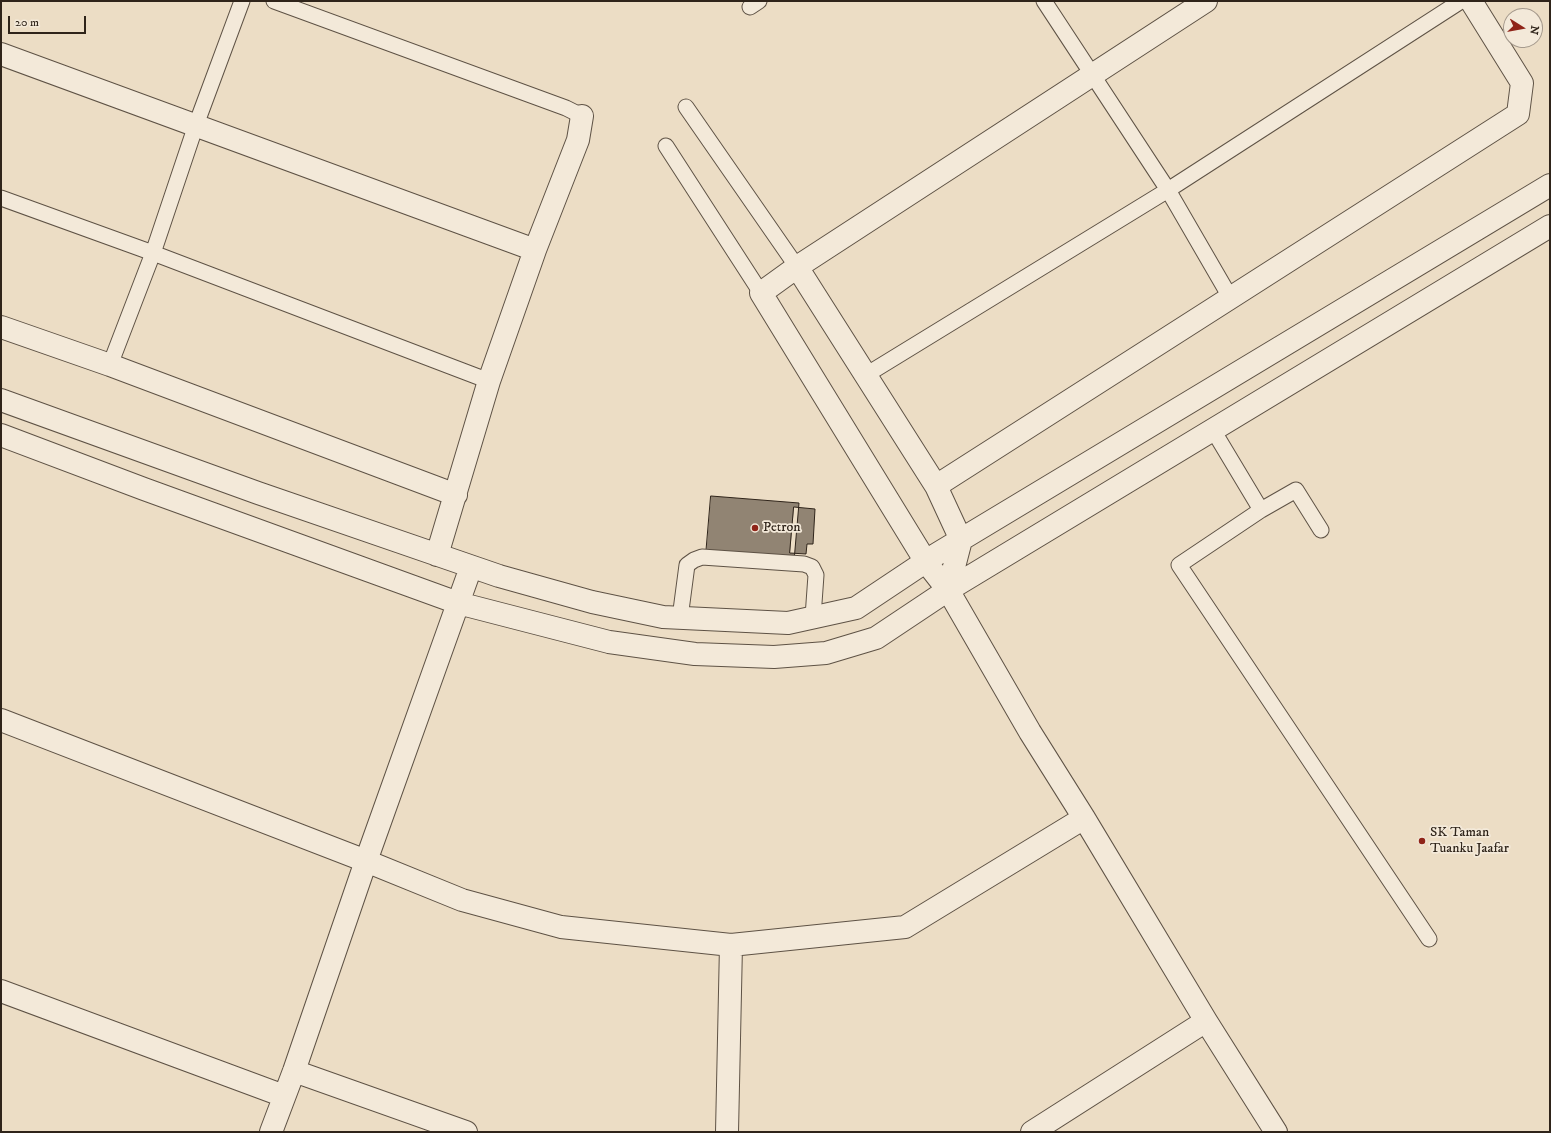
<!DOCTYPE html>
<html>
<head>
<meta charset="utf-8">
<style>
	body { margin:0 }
	#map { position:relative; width:1551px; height:1133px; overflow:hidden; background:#ecddc5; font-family:"IM FELL DW Pica",serif }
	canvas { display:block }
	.frame { position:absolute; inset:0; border:2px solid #2f241a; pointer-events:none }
	.north { position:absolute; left:1503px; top:8px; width:40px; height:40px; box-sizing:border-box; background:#f3e9d9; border:1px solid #a59a8d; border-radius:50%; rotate:101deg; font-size:11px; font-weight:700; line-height:16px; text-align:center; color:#2f241a }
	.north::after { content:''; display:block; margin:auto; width:14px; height:18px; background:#8f2418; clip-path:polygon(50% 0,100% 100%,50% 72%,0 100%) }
	.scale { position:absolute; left:8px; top:16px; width:78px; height:18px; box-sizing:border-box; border:2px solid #2f241a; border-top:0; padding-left:5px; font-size:12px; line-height:14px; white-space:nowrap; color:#2f241a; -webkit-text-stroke:3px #f3e9d9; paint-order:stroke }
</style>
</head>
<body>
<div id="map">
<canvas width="1551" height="1133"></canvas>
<div class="frame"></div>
<div class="north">N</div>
<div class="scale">20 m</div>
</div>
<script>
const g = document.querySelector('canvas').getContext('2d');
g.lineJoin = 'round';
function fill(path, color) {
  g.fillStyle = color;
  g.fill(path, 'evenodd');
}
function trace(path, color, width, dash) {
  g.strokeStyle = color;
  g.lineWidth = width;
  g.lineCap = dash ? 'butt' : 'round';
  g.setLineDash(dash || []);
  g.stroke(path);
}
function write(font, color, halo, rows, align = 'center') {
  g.font = font + ' "IM FELL DW Pica",serif';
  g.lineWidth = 3.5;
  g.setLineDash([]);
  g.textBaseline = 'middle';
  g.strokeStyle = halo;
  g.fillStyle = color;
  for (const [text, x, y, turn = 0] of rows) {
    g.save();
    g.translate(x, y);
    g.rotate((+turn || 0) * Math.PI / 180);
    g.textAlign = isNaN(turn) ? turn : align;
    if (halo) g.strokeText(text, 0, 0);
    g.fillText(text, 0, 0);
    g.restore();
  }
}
const building = new Path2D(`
	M711,496l88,7 -5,58 -88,-6z
	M794,507l21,2 -2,35h-6l-1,10 -16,-1z`);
fill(building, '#918473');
trace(building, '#2f241a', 1);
const lane = new Path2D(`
	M274,1l292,107 16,8
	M1044,1l124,189 62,107
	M750,7l9,-6
	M686,107l111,160
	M666,146l95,147
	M1,198l152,55 336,128
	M110,365l43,-112 43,-128 46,-124
	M866,375l302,-185 293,-189
	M1213,430l48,80
	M1321,530l-25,-40 -35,20 -82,55 250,374
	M680,618l7,-53 7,-5 8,-3 102,7 8,3 4,8 -3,42`);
const street = new Path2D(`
	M1206,1l-409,266 -36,26 165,269 22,28 82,142 54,86 122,203 70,111
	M1,54l534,196
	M797,267l139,219 25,54 -13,50
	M1,327l109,38 346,130
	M1,400l257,93 241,83 93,26 71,15 125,6 68,-15 81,-54 613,-369
	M1,435l143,54 314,114 151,39 86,12 79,3 52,-4 50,-15 72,-48 602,-364
	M936,486l582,-372 4,-31 -51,-82
	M437,555l52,-174 46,-131 43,-110 4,-24
	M1,720l365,141 96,39 99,27 170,18 174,-18 179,-109
	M1,991l283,105
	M294,1071l172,61
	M271,1132l23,-61 72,-210 105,-294
	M727,1132l4,-187
	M1032,1132l174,-111`);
trace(lane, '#5e5245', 17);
trace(street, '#5e5245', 24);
trace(lane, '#f3e9d9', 15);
trace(street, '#f3e9d9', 22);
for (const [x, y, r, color] of [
	[755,528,4,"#8f2418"],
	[1422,841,4,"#8f2418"]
]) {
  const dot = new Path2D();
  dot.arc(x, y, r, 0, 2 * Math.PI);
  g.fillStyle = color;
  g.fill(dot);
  trace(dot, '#f3e9d9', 1.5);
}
write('14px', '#2f241a', '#f3e9d9', [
	["Petron",763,528],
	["SK Taman",1430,833],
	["Tuanku Jaafar",1430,849]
], 'left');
</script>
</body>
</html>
